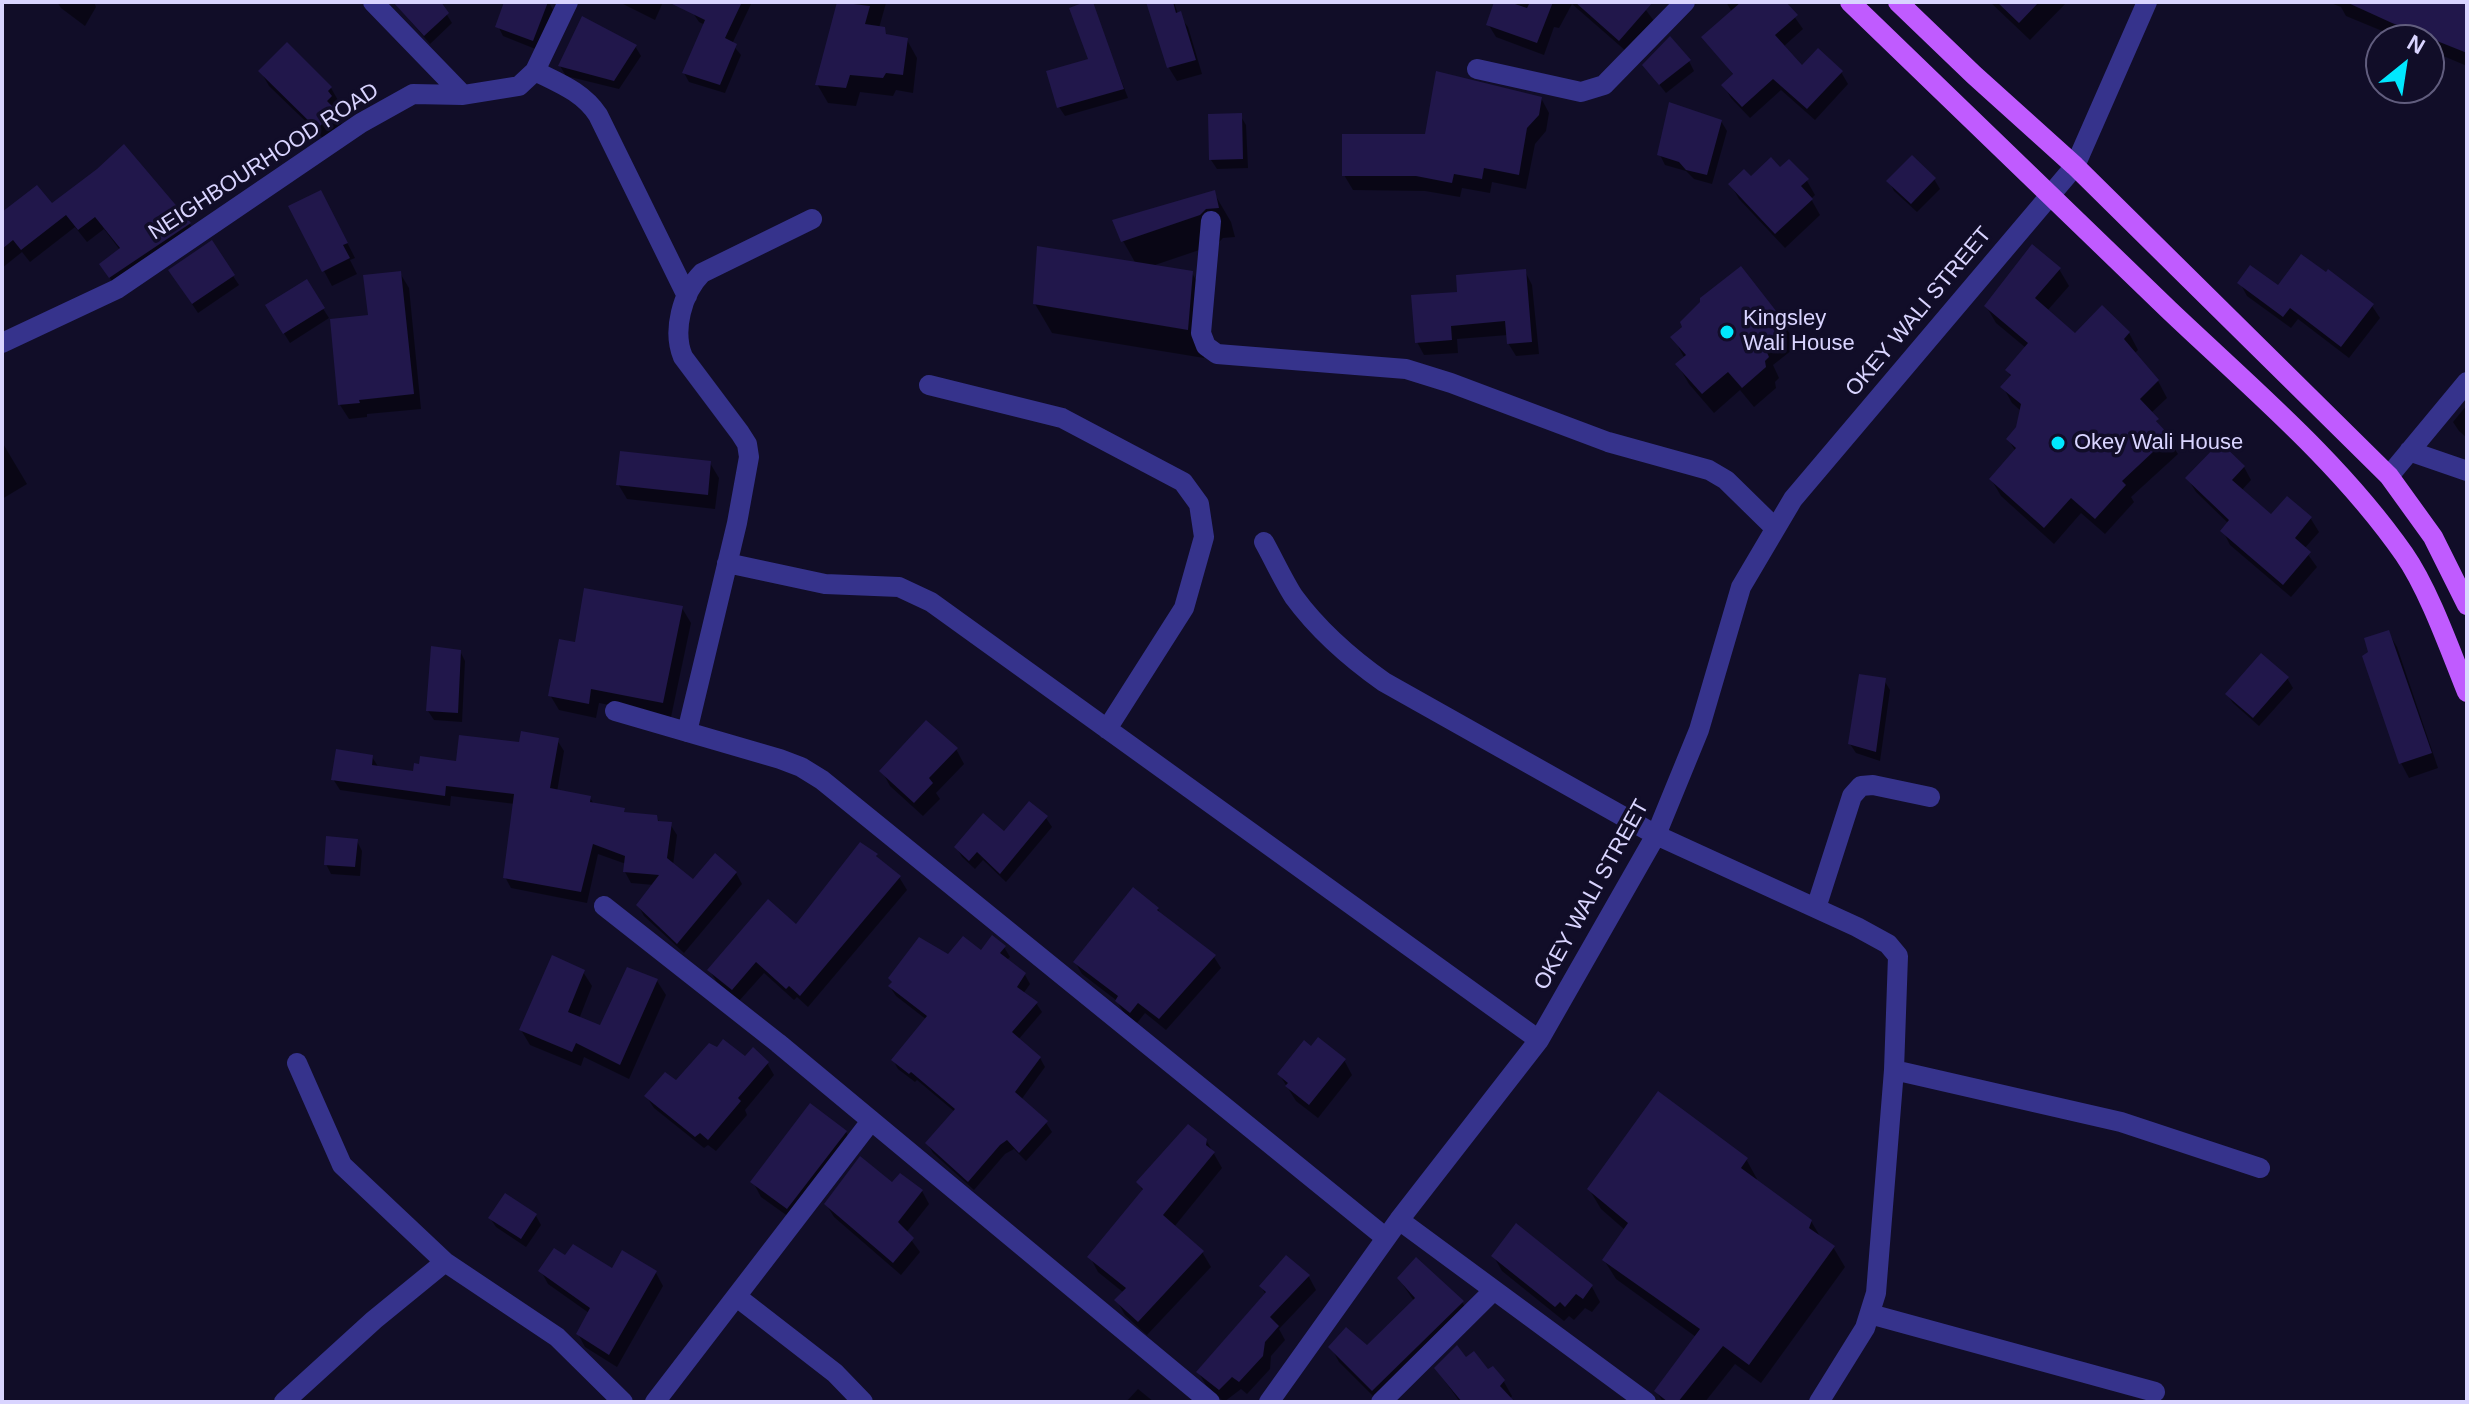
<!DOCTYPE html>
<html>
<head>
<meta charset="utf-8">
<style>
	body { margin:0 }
	#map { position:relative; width:2469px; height:1404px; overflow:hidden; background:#110d28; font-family:Helvetica,sans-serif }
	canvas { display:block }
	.frame { position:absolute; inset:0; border:4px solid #d9d4ff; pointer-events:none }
	.north { position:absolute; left:2365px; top:24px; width:80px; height:80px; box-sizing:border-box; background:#110d28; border:2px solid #615d7e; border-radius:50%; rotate:30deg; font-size:22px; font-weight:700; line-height:32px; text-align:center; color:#d9d4ff }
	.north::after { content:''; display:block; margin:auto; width:28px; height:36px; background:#00e8ff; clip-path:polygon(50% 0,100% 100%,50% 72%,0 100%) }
</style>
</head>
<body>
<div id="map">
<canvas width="2469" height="1404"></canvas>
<div class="frame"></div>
<div class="north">N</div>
</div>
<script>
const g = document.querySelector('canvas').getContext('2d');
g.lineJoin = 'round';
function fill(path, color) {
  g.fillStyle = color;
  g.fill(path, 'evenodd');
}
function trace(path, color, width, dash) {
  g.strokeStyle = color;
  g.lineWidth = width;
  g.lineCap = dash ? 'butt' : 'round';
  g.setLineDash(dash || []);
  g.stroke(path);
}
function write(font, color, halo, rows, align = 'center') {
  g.font = font + ' Helvetica,sans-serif';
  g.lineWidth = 7;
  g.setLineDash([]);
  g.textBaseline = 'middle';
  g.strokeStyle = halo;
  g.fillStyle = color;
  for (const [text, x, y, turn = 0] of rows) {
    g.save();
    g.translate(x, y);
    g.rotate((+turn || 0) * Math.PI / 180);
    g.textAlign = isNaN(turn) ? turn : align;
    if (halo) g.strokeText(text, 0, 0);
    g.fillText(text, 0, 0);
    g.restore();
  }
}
fill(new Path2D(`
	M57,2h37l2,5 -11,19 -24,-18z
	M394,2h45l13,21 -22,21z
	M506,2h43l4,8 -15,40 -35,-14 -5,-10z
	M619,2h44l-8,18z
	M698,2h54l-20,42 9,11 -16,38 -36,-11 -5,-9 21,-48 -6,-3 -6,-9z
	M839,2h76l-29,1 -7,25 5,1 4,8 19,3 10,18 -4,35 -17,-3 -3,6 -33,-4 -4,14 -28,-3 -11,-19z
	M1091,2l37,96 -63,18 -6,-9 32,-47z
	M1149,2h25l4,12 10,13 14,47 -25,7 -8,-13z
	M1496,2h144l14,19 -27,31 -55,-48 -13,24 -5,-1 -10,28 -48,-18 -8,-13z
	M1726,2h58l19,27 -20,18 19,21 39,4 7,12 -33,36 -34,-30 -31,28 -19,-20 -7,-12 10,-10 -30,-39 28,-25z
	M1990,2h77l-37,38z
	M2328,2h139v64l-38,-16v-10h-25l-58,-24 -5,-9z
	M635,46l6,10 -22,33 -53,-13 -6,-10z
	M1689,61l5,10 -28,22 -20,-25z
	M261,72l70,16 8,14 -3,4 3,6 -3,3 7,11 -16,16 -58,-56z
	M1541,98l8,15 -3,18 -11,13 -9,45 -34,-7 -2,11 -28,-5 -2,9 -35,-6 -72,-1 -9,-15 82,-39z
	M1240,115l6,10 2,43 -31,1 -6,-9z
	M1721,121l6,10 -15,53 -18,-5 -8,-8 -21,-6 -5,-10z
	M1780,170l27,11 8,14 -4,4 9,16 -35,33 -46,-49 -8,-14z
	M1934,179l6,10 -23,23 -23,-21 -5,-10z
	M1214,193l17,29 4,15 -12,1 -6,6 -65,22 40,7 17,29 -5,56 -152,-25 -17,-29 101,-40 -13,-23z
	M51,206l139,18 7,13 -79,53 -17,-25 19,-15 -16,-21 -17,13 -12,-15 -45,35 -8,-10 -20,16v-54z
	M329,207l26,51 -5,2 7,14 -25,12 -8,-15z
	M1740,269l45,57 12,20 -24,19 6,13 -4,4 1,6 -22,19 -14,-17 -26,23 -25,-29 -11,-19 7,-6 -12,-22z
	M2059,269l10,17 -22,25 29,24 53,-2 9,17 -4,4 24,27 9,17 -16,15 27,41 -47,43 3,5 -29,32 -24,-21 -27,31 -53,-48 -10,-17 25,-27 -8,-13 9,-11 4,-17 -9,-8 -9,-16 8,-10 -4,-7 19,-22 -30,-25 -10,-17z
	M1525,271l7,14 7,69 -23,2 -8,-13v-8l-51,4 1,14 -34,2 -7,-13 43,-48z
	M400,273l9,15 12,121 -54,5v3l-18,2 -9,-14 30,-88z
	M233,276l6,9 -41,28 -22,-33z
	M306,282l23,36 -39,25 -23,-37z
	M2240,283l132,23 8,12 -31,40 -51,-39 -7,9 -44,-32z
	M2467,405v33l-8,-7 -6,-9z
	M2,442l25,42 -25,15z
	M710,463l9,15 -4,31 -88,-10 -9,-15z
	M2244,467l7,13 -10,11 30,26 16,-19 24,21 8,13 -15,17 13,18 -26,30 -61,-52 -7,-14 6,-7 -33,-32 -8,-13z
	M682,608l9,15 -20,94 -72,-14 -3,15 -37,-8 -9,-15 26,-50z
	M2388,632l9,15 41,121 -29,10 -8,-15z
	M460,651l5,10 -3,61 -28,-2 -6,-9z
	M2287,678l6,10 -34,38 -26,-23 -6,-9z
	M1884,680l6,10 -10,71 -24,-8 -6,-9z
	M557,740l7,11 -7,41 33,6 4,6 29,6 3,5 30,1 4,7 10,1 7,11 -4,30 21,17 42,-9 6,11 -58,69 -40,-37 -6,-11 16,-20 -23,-2 -6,-11 1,-8 -28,-10 -11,49 -76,-15 -6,-11 10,-73 -64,-8 -1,10 -110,-16 -7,-11 39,-22 7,11 35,5 44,-9 63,-20z
	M956,749l8,15 -28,29 4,6 -17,17 -33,-30 -8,-15z
	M1046,818l6,9 -46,55 -23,-22 -8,9 -13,-12 -6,-10z
	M357,841l5,10 -2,25 -29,-2 -5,-10z
	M876,855l4,8 19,14 8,13 -99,117 -11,-10 -3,3 -30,-27 -25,28 -22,-19 -8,-12 87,-43z
	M1158,909l3,7 53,41 7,11 -55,62 -21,-17 -8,10 -13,-10 -8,-13 -34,-26 -7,-12z
	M1004,947l6,10 -4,4 19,14 5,9 -7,10 13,9 6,9 -24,28 22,18 5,9 -24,33 25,23 6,9 -26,29 -12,-12 -9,5 -31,36 -41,-37 -6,-10 28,-31 -38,-32 -2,2 -17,-13 -5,-9 34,-40 -31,-24 -6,-9 59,-30z
	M583,972l9,14 -13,33 22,9 56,-47 9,14 -37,84 -45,-22 -3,9 -51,-21 -9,-15z
	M1311,1049l33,11 8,15 -34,43 -22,-17 -17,-27z
	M746,1059l21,4 7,12 -29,35 2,5 -31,36 -8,-6 -4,3 -50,-40 -8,-12z
	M846,1132l8,15 -58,75 -35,-25 -8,-15z
	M1206,1140l16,28 -48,59 28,25 9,15 -64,68 -22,-20 -8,-14 7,-8 -26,-21 -8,-15 53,-66 -5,-8z
	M1746,1159l11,20 -1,2 55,40 10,17 12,9 12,20 -84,116 -26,-19 -30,38h-42l-7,-11 40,-54 -80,-58 -12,-19 21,-30 -24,-21 -12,-20z
	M892,1185l30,6 7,13 -23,29 14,19 -19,23 -67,-58 -8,-13z
	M536,1216l5,9 -15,22 -30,-20 -6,-9z
	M1516,1226l76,61 8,15 -8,10 -7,-4 -11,12 -5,-4 -5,5 -62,-50 -8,-14z
	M565,1258l48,13 43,2 7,13 -46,81 -32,-20 -7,-13 11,-21 -41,-29 -7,-13z
	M1286,1258l23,19 7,13 -37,39 6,11 -14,16 -1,13 -23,25 -6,-5 -17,13 -18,-17 -8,-13 68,-77 -5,-9z
	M1399,1279l63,23 9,15 -92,85 -40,-40 -8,-15h36l47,-46z
	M1465,1359l23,13 4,-3 12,13 8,14 -2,3 2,3h-52l-24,-33z
	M1138,1389l16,13h-28z`), '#0007');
fill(new Path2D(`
	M393,2h48l8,11 -25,23z
	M504,2h44l-15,39 -38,-14z
	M668,2h74l-17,36 12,6 -17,41 -38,-12 23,-53z
	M837,2l33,4 -5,18 20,3 1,7 22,4 -5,37 -17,-2 -3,5 -33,-3 -4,13 -31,-3z
	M1085,2h8l31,87 -67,19 -11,-37 42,-12 -19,-51z
	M1146,2h27l3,11 5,-2 15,49 -29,8z
	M1494,2h15l18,6 3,-6h23l-16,41 -51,-18z
	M1575,2h78l-34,39z
	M1741,2h45l12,13 -23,20 27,30 16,-17 25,23 -36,38 -34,-30 -31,28 -21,-22 12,-11 -32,-37z
	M1997,2h42l-20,21z
	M2346,2h121v51l-75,-30z
	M582,16l55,29 -23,36 -56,-15z
	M1670,36l21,24 -32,25 -17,-20z
	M287,42l45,45 -4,4 4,5 -5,5 9,9 -19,19 -59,-58z
	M1436,71l106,26 -3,18 -12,13 -8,47 -35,-7 -2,11 -28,-5 -2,9 -36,-7h-74v-42h83z
	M1669,102l53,18 -15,55 -21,-5 -7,-8 -22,-7z
	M1242,113l1,46 -34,1 -1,-46z
	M124,144l67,79 -82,55 -10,-14 21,-16 -25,-31 -17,13 -12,-15 -45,35 -8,-10 -11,9v-37l35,-27 15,18 45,-34z
	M1912,155l24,23 -25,26 -25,-23z
	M1771,157l9,10 9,-8 20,20 -8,7 12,13 -38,35 -47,-50 16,-15 7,7z
	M321,190l27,53 -5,2 7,13 -28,14 -34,-66z
	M1215,190l4,18 -13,1 -6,6 -79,27 -9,-22z
	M212,240l23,35 -43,29 -24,-34z
	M2032,244l29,24 -26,30 40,35 27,-28 28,27 -6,7 35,41 -19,19 19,20 -3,2 14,15 -48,45 4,4 -31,34 -24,-21 -27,30 -55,-49 27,-31 -10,-9 10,-12 5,-23 -21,-17 11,-12 -6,-5 23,-27 -44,-37z
	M1037,246l156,25 -5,59 -155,-26z
	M2301,254l25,18 2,-3 46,35 -33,43 -51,-39 -7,9 -46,-34 13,-18 28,20z
	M1741,266l46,59 -24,19 6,13 -4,4 1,6 -24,21 -14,-16 -26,22 -27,-30 11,-9 -16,-18 12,-10 -2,-5 20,-20v-4z
	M1526,269l6,73 -25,2 -2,-23 -54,5 1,14 -37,3 -4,-48 46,-3 -1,-17z
	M401,271l13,123 -55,6 1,3 -22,2 -8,-86 38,-4 -5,-40z
	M307,279l18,29 -42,26 -18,-29z
	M2220,442l25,24 -13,14 39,34 16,-18 25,21 -17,21 16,14 -28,33 -63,-54 9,-11 -44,-42z
	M620,451l91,10 -3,34 -92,-10z
	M584,588l99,18 -20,97 -72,-14 -2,15 -41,-8 11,-57 16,3z
	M2389,630l43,123 -33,11 -37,-108 6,-4 -4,-14z
	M431,646l30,4 -3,63 -32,-2z
	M2261,653l28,24 -36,41 -28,-24z
	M1859,674l27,4 -10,74 -28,-8z
	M926,720l32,28 -29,30 4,5 -19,20 -35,-32z
	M521,731l38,7 -9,50 41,8 -1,6 35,6 -1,4 33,3 1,6 14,1 -5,36 26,21 22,-26 22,19 -60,72 -41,-39 23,-30 -36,-3 2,-16 -32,-12 -12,48 -78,-14 11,-84 -68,-8 -1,10 -114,-16 5,-31 37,6 -1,10 41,6 1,-8 5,1 1,-8 36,5 3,-26 60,7z
	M1029,801l19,15 -48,58 -23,-22 -8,9 -15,-14 29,-34 21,18z
	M326,836l32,3 -3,28 -31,-2z
	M860,842l18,12 -2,2 25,20 -101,120 -11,-10 -3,3 -30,-27 -24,28 -25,-20 61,-71 28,25z
	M1133,887l26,21 -2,2 59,45 -57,64 -21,-16 -8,10 -15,-12 3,-5 -45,-34z
	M992,935l14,11 -6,7 26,20 -9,14 21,15 -26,30 29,25 -26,35 33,29 -29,32 -12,-13 -7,5 -32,37 -43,-39 30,-34 -44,-37 -2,2 -18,-14 36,-44 -39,-30 4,-4 -4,-4 31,-41 29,17 15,-18 18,14z
	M552,955l33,15 -17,42 32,13 27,-58 31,12 -38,86 -44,-22 -4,9 -53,-22z
	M1318,1037l28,22 -37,46 -24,-19 3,-3 -11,-9 27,-34 7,6z
	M723,1039l22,17 8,-9 16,15 -31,36 3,3 -33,39 -8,-7 -5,4 -51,-41 21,-24 11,8 33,-37 8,4z
	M1658,1091l90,67 -7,10 71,52 -3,8 26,18 -86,119 -26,-19 -45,56h-10l-14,-11 46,-62 -98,-69 26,-37 -41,-34z
	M810,1103l37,28 -60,78 -37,-27z
	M1188,1124l19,15 -1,6 9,7 -52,63 41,36 -66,71 -24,-22 12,-12 -39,-31 56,-68 -7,-7z
	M860,1156l32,26 8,-9 23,17 -25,32 16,16 -21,25 -69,-59z
	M505,1193l32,21 -16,25 -33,-21z
	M1516,1223l77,62 -10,14 -7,-5 -11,13 -5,-5 -5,5 -64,-51z
	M573,1244l39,24 10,-18 35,21 -48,84 -33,-21 14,-26 -52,-37 16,-23 11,7z
	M1286,1255l24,20 -40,42 9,9 -14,16 -2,14 -24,26 -7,-5 -13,13 -23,-18 70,-80 -7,-6z
	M1416,1257l48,44 -92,90 -44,-44 18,-20 21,18 48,-47 -18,-20z
	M1457,1345l9,12 8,-6 14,18 5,-3 12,14 -5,6 15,16h-53l-28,-34z`), '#21174b');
trace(new Path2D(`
	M373,2l90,93
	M1477,69l104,23 23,-7 81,-83
	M535,71c24,12 48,21 63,44l89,181
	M1211,221l-10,112 5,13 11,8 189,15 45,14 157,59 101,28 17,10 49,48
	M2,343l115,-54 244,-166 52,-29 50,1 56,-9 16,-15 33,-69
	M929,385l133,33 121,64 16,22 5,33 -20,71 -77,121
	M2409,451l58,20
	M2389,476l78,-94
	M1264,542c10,18 19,38 30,55 25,34 56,61 90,85l272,153 201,92 31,17 10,12 -4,114 -18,223 -11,35 -46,74
	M727,563l98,21 74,3 32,15 608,438
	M615,711l165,48 21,8 21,13 564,458
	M687,732l50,-209 12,-66 -2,-13 -7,-11 -57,-76c-11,-26 -1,-64 19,-84l110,-54
	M604,906l174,137 432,359
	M1816,908l36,-112 9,-10 12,-1 57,12
	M297,1063l45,102 103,97 112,75 66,65
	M1894,1070l227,52 139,46
	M1399,1220l247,182
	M737,1297l98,76 28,29
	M1870,1314l285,78
	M284,1402l90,-82 71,-58
	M655,1402l216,-281
	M1269,1402l130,-182 140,-180 117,-205 43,-105 42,-143 52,-88 282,-333 72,-164
	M1381,1402l113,-112`), '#36338c', 20);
trace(new Path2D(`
	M1850,2c106,103 212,206 319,308 81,77 171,152 235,244 25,36 46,96 63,138
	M1898,2l76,73 101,91 314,310 44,61 34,68`), '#c05bff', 20);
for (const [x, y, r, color] of [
	[1727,332,8,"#00e8ff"],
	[2058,443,8,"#00e8ff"]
]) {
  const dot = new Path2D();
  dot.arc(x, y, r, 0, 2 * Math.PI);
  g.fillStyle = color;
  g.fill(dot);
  trace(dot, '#110d28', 3);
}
write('22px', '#d9d4ff', '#110d28', [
	["NEIGHBOURHOOD ROAD",264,162,-33],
	["OKEY WALI STREET",1919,312,-50],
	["OKEY WALI STREET",1592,895,-61]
]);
write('22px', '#d9d4ff', '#110d28', [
	["Kingsley",1743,319],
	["Wali House",1743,344],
	["Okey Wali House",2074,443]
], 'left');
</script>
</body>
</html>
